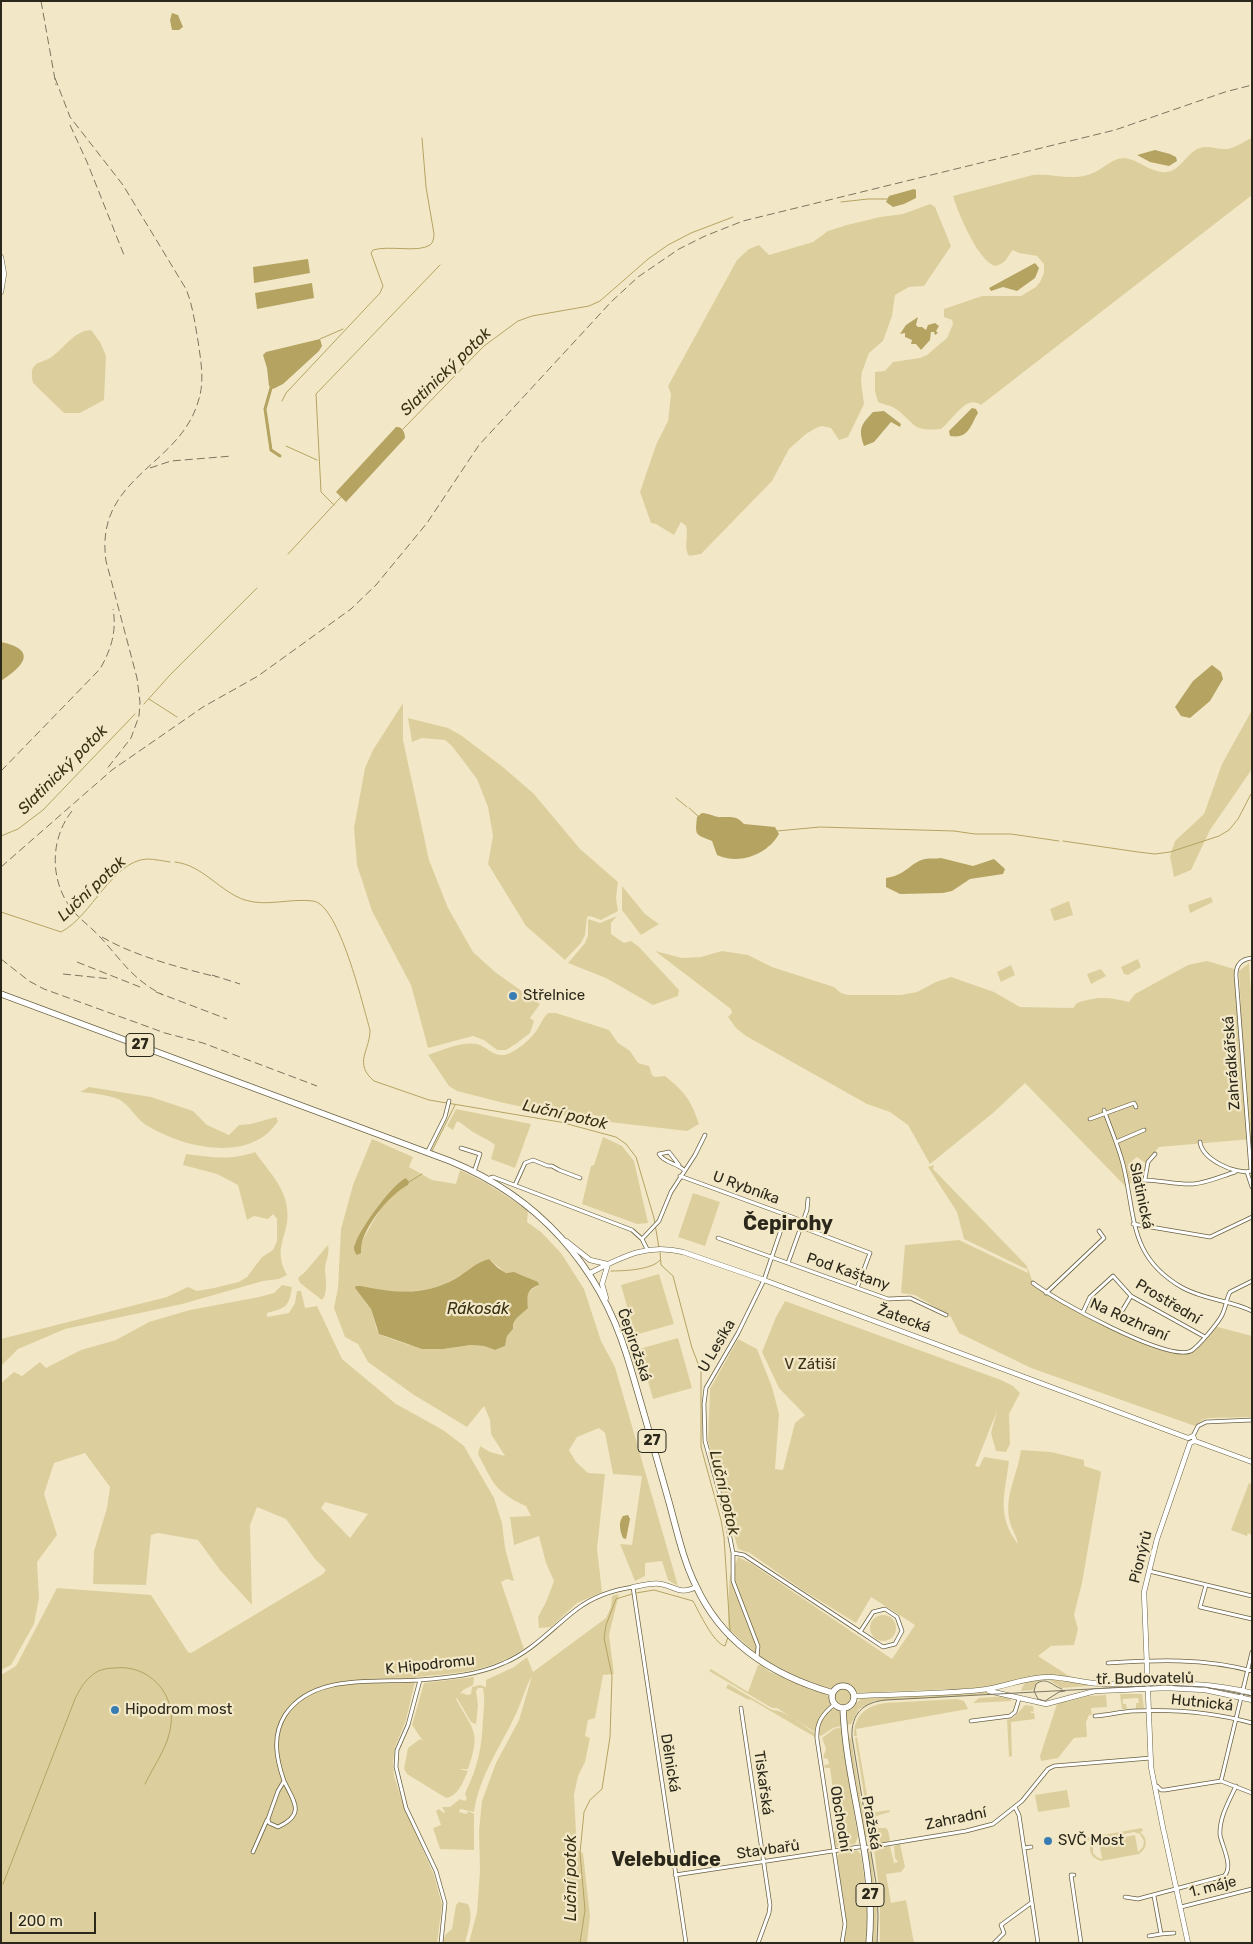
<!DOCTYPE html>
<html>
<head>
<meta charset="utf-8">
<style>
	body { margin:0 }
	#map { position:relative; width:1253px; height:1944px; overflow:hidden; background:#f2e8c7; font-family:Rubik,sans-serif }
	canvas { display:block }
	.frame { position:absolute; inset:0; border:2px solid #2b281b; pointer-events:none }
	.scale { position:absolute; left:10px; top:1912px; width:86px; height:22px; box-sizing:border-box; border:2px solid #2b281b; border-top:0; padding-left:6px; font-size:15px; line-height:18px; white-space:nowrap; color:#2b281b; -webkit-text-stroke:4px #f2e8c7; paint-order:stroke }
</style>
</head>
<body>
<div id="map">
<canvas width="1253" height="1944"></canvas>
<div class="frame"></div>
<div class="scale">200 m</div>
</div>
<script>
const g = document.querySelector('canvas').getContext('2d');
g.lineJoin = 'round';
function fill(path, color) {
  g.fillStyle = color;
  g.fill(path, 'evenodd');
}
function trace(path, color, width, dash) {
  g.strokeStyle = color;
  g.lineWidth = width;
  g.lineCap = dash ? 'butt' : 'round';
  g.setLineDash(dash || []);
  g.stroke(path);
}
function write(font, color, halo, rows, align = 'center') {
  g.font = font + ' Rubik,sans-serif';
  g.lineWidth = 4.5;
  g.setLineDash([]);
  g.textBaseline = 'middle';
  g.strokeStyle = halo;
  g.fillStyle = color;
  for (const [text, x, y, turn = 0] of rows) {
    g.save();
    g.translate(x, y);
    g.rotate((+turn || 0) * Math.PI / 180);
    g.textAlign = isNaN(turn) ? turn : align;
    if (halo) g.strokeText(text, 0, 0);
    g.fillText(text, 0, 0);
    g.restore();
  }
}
fill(new Path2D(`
	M1252,138v57l-271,210c-15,-11 -28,15 -40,24 -29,3 -25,-5 -45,-20 -5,-4 -12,-4 -18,-7l-3,-11v-19l10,-1 8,-9 27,-4 7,-3 20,-17 6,-14 -1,-4 -8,-3v-8l38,-13h39l15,-9 4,-5 4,-9v-9l-7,-8 -18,-3 -6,-3c-7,7 -5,13 -18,16 -17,-5 -37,-53 -42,-70l80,-21c22,-2 38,7 60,-2 10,-4 19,-15 31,-15 15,1 27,16 43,14 13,-2 19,-17 30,-23 11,-5 20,1 30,0 9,-1 17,-8 25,-11z
	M930,204l5,3 16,39 -27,40 -15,1 -14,8 -3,21 -9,25 -14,12 -7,19 -1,9 3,23 -16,33 -9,3 -8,-12 -9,-2 -6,2 -10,6 -17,15 -17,32 -71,73 -12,2c-6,-9 0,-19 -3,-30l-5,-4 -7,13 -18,-11 -5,-1 -11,-31 16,-47 12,-24 3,-27 -3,-8 69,-126 12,-11 10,-4 10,10 44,-13 15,-11 19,-6 33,-8 23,-3z
	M91,330l9,12 6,14 -2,44 -24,13h-16l-31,-30c-1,-5 -2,-11 0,-15 4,-7 11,-6 17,-10 14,-9 23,-27 41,-28z
	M403,703v37l26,120 19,48 25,44 22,20 45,32 -10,14 4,3 -4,12 -13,10 -11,7h-9l-13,-10 -11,-4 -45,12 -17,-63 -39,-74 -15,-46 -3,-37 11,-60 8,-18z
	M1252,710v59l-42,61 -19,40 -17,7 -4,-21 5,-15 29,-27 18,-50z
	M408,718l40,10 14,8 42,32 30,26 46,55 38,33 -2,16 2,13 -17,9 -11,-4 -3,1 -2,18 -4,8 -16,17 -39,-34 -38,-62 5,-28 -5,-29 -11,-28 -25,-33 -7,-6 -23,-2 -10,4z
	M622,886l23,28 14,10 -18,11 -19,-25z
	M1211,897l2,5 -23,11 -2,-8z
	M1069,901l4,14 -19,6 -4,-12z
	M617,916l-6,7v11l13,9 7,-2 8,6 40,43 -1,6 -25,9 -47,-27 -38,-15 17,-20 3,-7v-17l12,4z
	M655,951l27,7 19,-1 21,-6 26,4 24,12 62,20 7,6 7,2h53l16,-3 19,-10 15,-5 43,15 26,15 53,1 4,-5c21,-7 30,-6 52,-1l6,-8 53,-29 19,-4 27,8 3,41h4l-2,-39 10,-8 3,42v134l-93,8 -14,16 -8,-6 -5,4 7,16 -13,10 -101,-104 -32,30 -63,51 -22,-39 -18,-13 -23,-8 -121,-68 -10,-8 -8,-11 4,-4 -1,-4z
	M1138,959l3,8 -13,8 -4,-1 -3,-7z
	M1011,965l4,10 -14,7 -4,-10z
	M1101,969l5,7 -15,8 -4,-10z
	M548,1013h8l53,17 9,13 12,8 8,12 11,3 3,9 3,2 10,-1c20,16 26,24 34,48l-12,7 -78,-9 -5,-5 -11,-2 -17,3 -72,-15 -47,-12 -8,-5 -21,-31c14,-5 34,-14 49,-11 13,4 19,17 35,8 7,-4 15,-10 21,-17 6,-6 8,-15 15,-22z
	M89,1087l62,10 42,14 14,14 22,10 10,-10 12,-1 25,-7 2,4c-27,43 -95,27 -132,4 -10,-6 -17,-21 -28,-26 -11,-4 -26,-6 -38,-7z
	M456,1109l75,15 -16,44 -24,-9 4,-14c-7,-6 -14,-8 -22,-13 -5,-3 -11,-9 -16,-11l-4,9 -6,-4z
	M603,1137l19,9 12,15 14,62 -11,1 -55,-20 9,-38 3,-1z
	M372,1139l41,18 -4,10 23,13 24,4 4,-14 26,13 42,27 -1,12 14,10 20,21 23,36 17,52 14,26 63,219 -10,-6 -6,-19 -17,2v13l-10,5 -15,-37 12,1 10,-69 -29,-2 -8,-41 -6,-5 -22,9 -8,13 7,12 12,11 17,1 -8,75 5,43 -25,11 -26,24 -12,1 -1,-11 8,-15 8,-21 -8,-18 -7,-27 -25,9 -4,-28 21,-1 -5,-10c-31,-14 -33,-23 -48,-52l2,-8 10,6 15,4 -14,-22 -1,-14 -6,-14 -17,21 -53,-32 -46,-33 -10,-18 -13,-7 -11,-29 4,-20 3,-59 12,-44zM406,1178l2,7c-28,13 -37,44 -53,68v-10l11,-18zM489,1259l17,14c12,-2 23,5 33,12 -7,3 -13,9 -13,16l2,4c-5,7 -15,14 -15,24l-6,7 -2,10 -10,4 -11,-4 -13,-1 -28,4 -34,-4 -26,-9 -6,-6 -6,-21 -16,-21c32,2 63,9 93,-5 14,-7 26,-20 41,-24z
	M255,1152c12,17 30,35 32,56 4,27 -16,38 0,67l-8,4 -16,2 -81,23 -117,25 -47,20 -17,17v-27l166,-42 21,-10 9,4 17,-3 25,-6 8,-5 15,-20 11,-7 4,-9v-22l-4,-5 -5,5 -14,-3 -7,4 -9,-35 -21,-11 -34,-9 3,-11c24,3 45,7 69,-2z
	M934,1165l-1,4 94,97 6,17 13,10 79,41 50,18h13l9,-6 17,-20 38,10v81l-44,1 -6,2 -7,6 -164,-58 -72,-35 -8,-16 -36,-22 -14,-2 4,-48 54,-5 69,33 -1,-6 -1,2 -62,-30 -7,-27 -29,-45z
	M693,1193l27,9 -15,44 -27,-9z
	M328,1245c2,8 -2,15 -3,23 0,10 4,24 -3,32l-22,-17 -2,-5 7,-6z
	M659,1274l15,50 -39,11 -14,-50z
	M282,1285l10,2c-3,20 -6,21 -25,26v4l22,-4 6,-10 2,-12h4l4,17 12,-2 25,53 54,45 47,26 21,16 30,52 8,25 3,25 9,33 -7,-2 -6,3 23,67c-35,23 -67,24 -108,28l-10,43 -11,27 -2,14 1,15 9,28 31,71 8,30 -5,38h-436v-268l15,-9 41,-78 94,7 37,57 3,1 132,-79 3,-4 -11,-11 -29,-40 -29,-12 -7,18 2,80 -32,-35 -22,-30 -40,-7 -7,2 -5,50 -53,-1 1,-33 13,-43 3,-21 -25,-34 -31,10 -10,31 13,41 -20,27 2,36 -5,26 -23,41 -10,5v-287l13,-11 8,4 18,-14 6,6 35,-18 35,-10 33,-18 41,-12 69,-13 15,-4zM325,1502l43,12 -18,24 -29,-30z
	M785,1301l216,79 12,6 7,7 -11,21 1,30 -4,8 -10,-1 -5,-18 6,-22 -22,55 4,1 5,-10 25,4c-4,33 -13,54 9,83 -1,-8 -8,-17 -9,-26 -4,-24 9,-45 12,-68l30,2 33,8v6l16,5 1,2 -19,110 -8,32 4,14 -4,16 -23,1 -13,10 31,20 13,4 -22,-4 -80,12 -122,5c-17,-17 -15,-3 -32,-5 -15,-2 -30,-11 -44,-16l-4,-5 -14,-6 -35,-32c-2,-5 0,-46 1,-53 2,-6 6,-13 8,-19l14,7 140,95 23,-34 -44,-28 -15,26 -55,-34 -51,-36 -12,-4 -30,-108 2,-52 28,-50 19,10 15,38 7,27 -4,55 8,1 12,-47 10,-8 -26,-27 -17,-36 14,-35z
	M678,1338l14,50 -39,11 -14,-50z
	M1249,1483l3,1v51l-4,-2 -1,3 -16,-6z
	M619,1594l-10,41 5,39 -11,1 -8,43 -7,2 -3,16 5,2 -5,24 -7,14 -4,19 3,55 6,3 7,63 -3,27h-118l8,-31 3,-41 -1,-40 3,-30 14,-38 23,-43 13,-44c-7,11 -11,29 -18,42 -15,31 -35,59 -40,94l-14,-3 -1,3 8,2 1,-3 6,3v36l-34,-1 -7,-21 8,-3 -5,-14 3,-2 5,4 1,-1 -3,-5h8l10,-8 5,2 2,-3 -2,-3 1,-4c12,-24 16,-45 17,-72 1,-10 2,-20 0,-31h-5l-2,3 2,14 -2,19 -5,-2 -14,-24 -1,1c18,33 25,32 12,70h-9l9,2c-5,10 -9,25 -22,27l-39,-24 -3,-5 4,-21 12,-9 3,2 -11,-16 12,-42 50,-6 -1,8 -10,5 -4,5 3,-2 6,2 3,-1 1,-7 8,-2 6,2v-7l28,-13 13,-10 6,15 73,-54 5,-11 1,-11z
	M870 1628a13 13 0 1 1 26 0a13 13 0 1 1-26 0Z
	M758,1665h3l9,7 59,24 2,8 -11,13 -5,15 -38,-24h-5l-63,-37 2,-2 37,23z
	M1043,1679l-7,4 -3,7 -12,1c1,-4 3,-8 7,-10 15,-7 44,1 60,3v2l-27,2 -12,-8z
	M728,1684l44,26c14,0 31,16 43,23v4l-65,-38 -1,1 -23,-12z
	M835 1697a9 9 0 1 1 18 0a9 9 0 1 1-18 0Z
	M988,1692l10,2 -124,7 -15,8 -8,15 -5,1 1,-14 15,-13z
	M1120,1694h22l2,14 -8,1v-6h3l-1,-5 -15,1v5h3l1,5h-5z
	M1106,1695l1,12 -16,1 1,7h-3l-3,7 1,15 -13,1 -16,20 -17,3 -1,-5 17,-52 19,-7h1l-11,5 22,-6z
	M1007,1696l5,5 -39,2 6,-5z
	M957,1699l7,2 4,8 -112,20 1,7h-3c0,-20 11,-30 31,-33z
	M1025,1705l8,1 1,6 -3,-1v2h3l1,6 -24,3 1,34 -3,1 -2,-37 7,-3z
	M836,1708l5,5v13l-8,2 -12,8 -3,-2c1,-11 7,-23 18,-26z
	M842,1727v13l16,97 -3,7 -19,3 -3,-12 5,-9 -8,-58h-5l-1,-3 5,-1 -1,-5 -5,-1 3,-9 -4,-11 12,-9z
	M857,1737l13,76 19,-3 1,2 -14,4v4l5,1 -5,1 2,6h8l2,2 2,10 -2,2 -16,2 -17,-106z
	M851,1738l16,99 -3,1 -17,-99z
	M1067,1790l3,17 -32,5 -3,-17z
	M1142,1828l1,3 -3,1c8,6 8,16 -1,22l-38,7c-11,-3 -14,-12 -8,-21l-7,1v-3zM1134,1832l6,2 4,7 -1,6 -5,5 -3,-17 -36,7 3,17 -5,-2 -4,-4v-8l7,-6z
	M900,1844l5,23 -4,5 -15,2 5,29 15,-3 8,43h-34v-46l-6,-48 16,-3 4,17 4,-1 -3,-4 -1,-12z
	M870,1849l7,55 -1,39h-4v-48l-6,-43z
	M853,1850l5,1 3,4 6,44v44h-23l3,-18 -10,-69 4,-4z
	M459,1902l9,2c6,12 0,26 -3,39h-22l2,-8 7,-6 4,-24z`), '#ddcf9d');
fill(new Path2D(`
	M172,13l6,2 5,12 -4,3h-7l-2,-10z
	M1155,150l15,4 6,3 1,4 -8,5 -19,-4 -13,-7z
	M914,189l2,1v8l-12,6 -11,3 -7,-5 3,-6z
	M308,259l2,14 -56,10 -1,-16z
	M1035,263l4,5 -4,10 -18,13 -14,-4 -12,4 -2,-3z
	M312,283l2,15 -57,11 -2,-16z
	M918,317l-2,8 2,2h4l4,3 2,-5 7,-2 4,3 -3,5 2,2 -3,2 -1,-3h-3l-1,8 -9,10 -5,-6h-5l1,-4 -7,-3v-4l-5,1 6,-9z
	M320,339l2,7 -3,5 -36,33 -10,5 -4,-3 -2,-18 -4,-13 3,-3z
	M972,408l4,1 2,4c-8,13 -9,26 -28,23l-1,-5z
	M884,411l17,13 -1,3 -9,-5 -17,20 -10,4c-6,-18 -3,-21 9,-34z
	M396,427c6,-1 9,5 9,11l-59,64 -10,-10z
	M1,642c37,8 23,24 0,39z
	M1212,665l9,7 2,7 -13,22 -20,17 -9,-2 -6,-9 18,-26z
	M702,813c7,0 14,5 20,4 10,0 15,-1 22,7l31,3 4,7c-12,21 -40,31 -62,21l-5,-14c-17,-7 -17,-5 -15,-24z
	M941,858l32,8 21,-7 11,10 -2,5 -33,5 -18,12 -9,2 -43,1 -14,-7v-9c21,-3 23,-15 39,-19 5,-1 11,0 16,-1z
	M406,1178l3,4 -1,3c-18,9 -40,37 -46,57 -1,3 -1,7 -1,11l-4,2c-3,-4 -4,-7 -2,-11 5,-15 37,-60 51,-66z
	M489,1259l9,9 8,5 8,-1 24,10 1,3c-13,4 -12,12 -11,23 -6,6 -16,11 -15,21l-6,7 -2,10 -10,4 -11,-4 -13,-1 -28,4h-21l-43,-15 -8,-25 -16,-21 1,-2h5c33,7 64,10 94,-7 12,-7 21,-17 34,-20z
	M628,1515l2,4 -4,20 -3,-1c-3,-7 -5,-16 0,-22z`), '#b5a362');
trace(new Path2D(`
	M841,202l27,-3h20
	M320,339l23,-10
	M282,401l4,-8 94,-100 3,-7 -12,-33 2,-3c16,-5 45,3 57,-5 3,-2 4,-7 4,-11l-8,-47 -4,-49
	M403,429l81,-83 34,-25 14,-5 57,-10 11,-5 48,-42 20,-14 23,-12 42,-16
	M286,446l31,14
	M334,505l-13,-13 -5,-98 124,-129
	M288,554l53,-57
	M149,699l28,18
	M144,704l26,-29 87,-87
	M676,798l11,9
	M689,808l9,8
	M777,831l43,-4 134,4 21,3h36l48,7
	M1,836l17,-7 25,-19 92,-96
	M1063,841l75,11 17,2 15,-2 49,-16 10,-6 9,-11 13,-25
	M175,862c28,3 45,30 70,38 22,7 45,-2 68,1 26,3 50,105 57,129 0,21 -17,33 4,51l55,19 131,22 56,15 10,7 10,13 18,61 5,30
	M1,912l60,20c31,-16 51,-71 86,-73 7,0 16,2 23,3
	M432,1151l23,-46
	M409,1182l13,-8
	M660,1252l1,13 12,11 19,72 9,23v76l20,73 3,17 6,94
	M611,1271c11,0 42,-1 49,-11
	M636,1593l18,-3 39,11c6,11 21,43 32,45l3,-9
	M3,1884l72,-185c4,-8 8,-16 15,-22 7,-7 16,-9 25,-9 32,-4 60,24 56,56 -2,22 -17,41 -26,60
	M580,1943l5,-33 -5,-57 4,-41 6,-12 12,-11 8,-52 2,-61 -8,-38 2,-13 10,-26 16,-5`), '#b5a362', 1);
trace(new Path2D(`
	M271,388l-6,21 6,41 9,6`), '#b5a362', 3);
const minor = new Path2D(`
	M1104,1110c6,17 14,35 19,54 13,52 5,93 60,124 22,12 47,12 69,23
	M1090,1119l44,-16 2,4
	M1116,1142l28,-12
	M1200,1142c2,17 35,33 51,29
	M461,1148l19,6 -6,18
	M427,1153l18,-36 4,-16
	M679,1165l-10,-13 -10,2c5,9 18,9 25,16
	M1251,1171l-15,-196c0,-10 5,-16 16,-17
	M1247,1172l5,15
	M680,1176l123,45
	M487,1179l6,-2 139,53 10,9 5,10
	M1145,1179l3,-17 7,-8
	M1139,1180c18,-1 36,5 54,4 14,-1 29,-8 42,-12
	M515,1185l10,-22 8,-3 15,6h4l7,4 21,8
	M1133,1224l77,13 42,-20
	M801,1227l69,26 -13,35
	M718,1238l170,61 22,-1 36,17
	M642,1239l17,-18 12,-29 24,-37 10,-20
	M788,1263l19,-53 1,-11
	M1033,1283c22,17 134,79 158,68 8,-5 25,-26 30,-34 5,-8 5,-18 9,-25l22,-11
	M1046,1293l58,-55 -5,-7
	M1122,1311l9,-15
	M1083,1312l7,-15 23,-21 18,20 74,41
	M1193,1436l5,-10 8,-4 46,-2
	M733,1553l11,2 109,72 30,20 12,-3 7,-13 -5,-14 -12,-8 -12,3 -13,20
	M1149,1571l103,25
	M1206,1585l-6,22 52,12
	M757,1658l1,-12 -25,-65v-28l-8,-40 -20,-72 -1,-37 2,-16 32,-55 26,-53 22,-65
	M1108,1663c48,-3 96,-5 144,8
	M420,1680l-12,45 -11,25 -1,17 10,41 30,63 9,32 -4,40
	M835,1704c-13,10 -19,19 -18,35l28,185 -3,19
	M741,1708l29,197 -1,8 -11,30
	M1095,1716c13,-1 25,-4 38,-5 40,-2 80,1 119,12
	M971,1721l39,-5 5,-4 4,-13
	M284,1781c10,21 22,33 -6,46l-9,-4 -1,-4 10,-28 6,-10c-8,-23 -12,-45 1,-66 28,-42 90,-32 134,-35 28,-2 59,-5 85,-17 29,-12 49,-36 73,-54 17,-13 36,-19 56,-22l53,356
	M1221,1781l31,-129
	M1157,1786l4,4h4l56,-9 31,12
	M1015,1807l4,8 19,128
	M863,1848l103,-17 27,-7 29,-23 26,-32 6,-3 97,-8
	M1024,1848l7,-1
	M253,1852l14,-32
	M675,1875l184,-28
	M1074,1875h-3l10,68
	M1125,1897l13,2 86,-23c10,-9 -2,-30 -4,-41 -1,-17 9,-34 16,-49
	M1181,1907l71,-18
	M1161,1934l13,-1
	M1149,1936l12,-2 -7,-38
	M994,1943l10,-10 -3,-8 30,-22`);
const tertiary = new Path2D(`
	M1,257l3,17 -3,18
	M566,1241l24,19 17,4
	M590,1273c32,-16 56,-30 93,-21l81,28 424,158 5,-2 2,5 -5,2
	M606,1298l-4,-14 6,-20
	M1195,1441l57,21
	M633,1587c8,-1 20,-5 28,-3 15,3 19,11 35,3
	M989,1691l57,13 49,-13 71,-3 39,2 47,10
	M855,1696c42,-2 84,-2 125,-6 23,-2 44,-13 68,-13 20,0 40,8 60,7 49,0 96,-4 144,9
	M1164,1832l24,111
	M1164,1833l-13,-66 -7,-175 13,-53 33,-96`);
const primary = new Path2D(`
	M1,994l449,167c88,36 149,104 177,195 14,46 27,93 40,139 9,31 15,63 29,91 26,57 78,90 137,107
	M832 1697a11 11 0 1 1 22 0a11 11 0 1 1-22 0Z
	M843,1708c3,79 34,156 26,235`);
trace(minor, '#6a6244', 4.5);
trace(tertiary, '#6a6244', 5.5);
trace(primary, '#6a6244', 7);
trace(minor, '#fff', 3);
trace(tertiary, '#fff', 4.5);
trace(primary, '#fff', 5.5);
trace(new Path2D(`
	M1062,1689c-10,-3 -15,-13 -26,-5l-2,7 4,8 7,2 14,-9 6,-1
	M877,1943l1,-26 -1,-28 -25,-152c-1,-23 11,-35 34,-37l279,-15 40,2 47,9`), '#7b7560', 1);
trace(new Path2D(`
	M41,1l15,84
	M55,78l15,39 53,68 63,104c7,17 9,35 12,52 3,21 7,41 0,61 -19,65 -104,75 -92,159l31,117 3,24 -1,14 -8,22 -25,32
	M70,125l17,37 37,93
	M150,468l21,-7 61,-5
	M1,771l99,-102c11,-19 17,-38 13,-60
	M72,811c-23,29 -22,72 1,100 9,10 19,17 28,27 22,24 31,41 62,57
	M1,867l111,-97 91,-63 55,-31 93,-67 25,-24 51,-62 52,-78 132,-143 27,-25 41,-28 26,-13 38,-15 372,-91 110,-38 27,-7
	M102,937c32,19 79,31 115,40
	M1,959l28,22 15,8 121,44 38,10 114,43
	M77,962l63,25
	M63,974l48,5
	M212,975l28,9
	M156,992l71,27`), '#7b7560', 1, [8, 4]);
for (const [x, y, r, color] of [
	[513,996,5,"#387eb3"],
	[115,1710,5,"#387eb3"],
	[1048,1841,5,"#387eb3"]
]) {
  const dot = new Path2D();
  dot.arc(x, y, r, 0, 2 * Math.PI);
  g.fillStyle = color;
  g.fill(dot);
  trace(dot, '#f2e8c7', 2);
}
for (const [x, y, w] of [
	[140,1045,28],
	[652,1441,28],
	[870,1895,28]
]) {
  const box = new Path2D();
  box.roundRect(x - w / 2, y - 11.5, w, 23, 4);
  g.fillStyle = '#f2e8c7';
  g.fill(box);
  trace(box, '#2b281b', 1);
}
write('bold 14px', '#2b281b', null, [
	["27",140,1045],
	["27",652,1441],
	["27",870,1895]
]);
write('15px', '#2b281b', '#f2e8c7', [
	["Střelnice",523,996],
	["Hipodrom most",125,1710],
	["SVČ Most",1058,1841]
], 'left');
write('15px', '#2b281b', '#f2e8c7', [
	["Zahrádkářská",1232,1063,-94],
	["U Rybníka",746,1188,20],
	["Slatinická",1141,1196,78],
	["Pod Kaštany",848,1272,19],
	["Prostřední",1168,1302,31],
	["Žatecká",904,1319,20],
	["Na Rozhraní",1129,1320,24],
	["Čepirožská",634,1345,71],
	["U Lesíka",717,1346,-60],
	["Pionýrů",1141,1557,-76],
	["K Hipodromu",430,1665,-6],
	["tř. Budovatelů",1145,1679,-1],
	["Hutnická",1202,1703,6],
	["Dělnická",670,1763,81],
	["Tiskařská",763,1783,82],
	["Obchodní",840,1819,81],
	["Zahradní",956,1819,-12],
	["Pražská",871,1823,80],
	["Stavbařů",768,1850,-8],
	["1. máje",1213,1887,-14]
]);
write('15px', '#3c3316', '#f2e8c7', [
	["V Zátiší",810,1365]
]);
write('italic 16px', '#393113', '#f2e8c7', [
	["Slatinický potok",446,372,-44],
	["Slatinický potok",63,770,-45],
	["Luční potok",92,889,-43],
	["Luční potok",565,1115,13],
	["Rákosák",478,1309],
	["Luční potok",724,1493,77],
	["Luční potok",571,1878,-90]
]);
write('bold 20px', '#2b281b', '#f2e8c7', [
	["Čepirohy",788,1224],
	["Velebudice",666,1860]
]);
</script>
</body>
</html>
